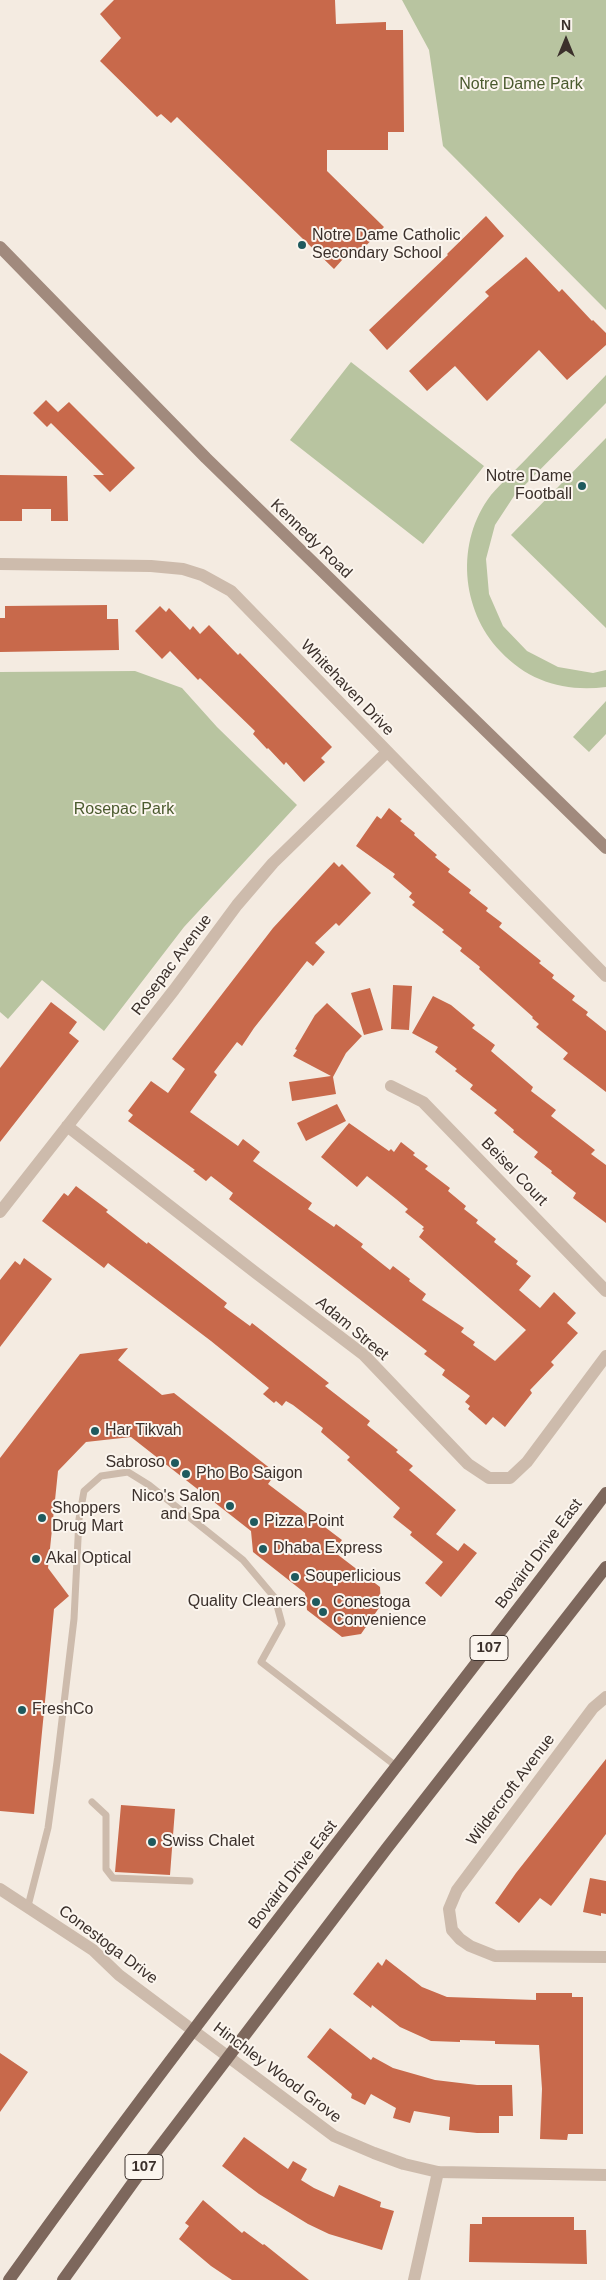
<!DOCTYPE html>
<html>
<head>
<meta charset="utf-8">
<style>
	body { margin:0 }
	#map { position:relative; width:606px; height:2280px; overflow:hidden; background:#f4ebe1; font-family:Helvetica,sans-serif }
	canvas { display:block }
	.north { position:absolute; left:541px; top:15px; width:50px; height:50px; -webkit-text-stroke:4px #fbf5ee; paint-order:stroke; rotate:0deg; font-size:14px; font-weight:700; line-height:20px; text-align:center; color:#3b302b }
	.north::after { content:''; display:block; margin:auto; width:18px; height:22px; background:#3b302b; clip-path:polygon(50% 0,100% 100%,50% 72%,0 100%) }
</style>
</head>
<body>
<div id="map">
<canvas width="606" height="2280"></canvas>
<div class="north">N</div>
</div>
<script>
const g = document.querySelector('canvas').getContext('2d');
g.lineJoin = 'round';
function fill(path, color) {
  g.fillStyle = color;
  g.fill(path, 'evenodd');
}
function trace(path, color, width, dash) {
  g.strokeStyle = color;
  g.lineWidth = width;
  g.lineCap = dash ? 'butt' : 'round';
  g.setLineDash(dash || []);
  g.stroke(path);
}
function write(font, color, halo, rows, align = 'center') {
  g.font = font + ' Helvetica,sans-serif';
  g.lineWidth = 4;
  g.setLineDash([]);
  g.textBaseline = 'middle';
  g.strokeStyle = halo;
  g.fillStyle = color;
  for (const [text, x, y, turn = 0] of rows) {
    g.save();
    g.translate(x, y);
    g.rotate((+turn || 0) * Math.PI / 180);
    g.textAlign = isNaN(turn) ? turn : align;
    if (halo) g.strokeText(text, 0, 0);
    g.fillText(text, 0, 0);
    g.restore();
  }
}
fill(new Path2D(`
	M402,0h204v310l-163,-164 -14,-96z
	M351,362l133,104 -61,78 -133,-104z
	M606,375v28l-92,93 -19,29 -9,34 3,35 14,32 24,25 31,16 35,6 13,-3v17c-41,5 -77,-5 -106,-36 -39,-41 -45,-109 -9,-156 11,-13 25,-25 37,-38 26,-27 52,-55 78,-82z
	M606,438v190l-95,-93z
	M135,671l47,17 35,39 80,78 -113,122 -80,104 -62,-51 -34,39 -8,-7v-340z
	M606,701v33l-17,18 -16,-15z`), '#b8c4a0');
fill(new Path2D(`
	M114,0h221l1,24 50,-2v8h17l1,102h-16v18h-61v21l57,56 -27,28 -6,-5 -17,19 -157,-152 -6,6 -10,-9 -4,3 -57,-56 21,-23 -21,-24z
	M486,216l18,20 -117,114 -18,-20 79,-75 -1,-1z
	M526,257l33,35 3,-3 30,32 1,-1 13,13v12l-39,35 -28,-30 -52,51 -32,-35 -28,25 -18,-20 80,-75 -4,-4z
	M46,400l12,12 11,-10 66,66 -25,24 -17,-17h11l-53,-52 -4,4 -14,-14z
	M0,475l67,1 1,45h-17v-12h-29v12h-22z
	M107,605v14h11l1,31 -119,2v-34h5v-12z
	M160,606l6,6 3,-4 21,22 3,-4 7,8 9,-9 29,30 2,-2 92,94 -11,11 4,4 -21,20 -18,-20 -2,3 -16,-17 -1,1 -14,-15 2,-3 -55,-53 -2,2 -28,-29 -8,8 -27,-28z
	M389,808l13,11 -2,2 15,12 -1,2 23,20 -2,2 15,12 -2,3 23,18 -2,3 19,15 -2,3 16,12 -3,4 42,34 -2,2 15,12 -2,3 23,18 -3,4 16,12 -2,3 20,16v61l-43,-33 5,-6 -32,-26 3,-3 -7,-6 1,-1 -54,-48 1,-2 -20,-16 2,-3 -20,-16 2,-2 -32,-25 3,-3 -6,-5 3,-4 -19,-16 2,-3 -39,-28 21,-30 4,3z
	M334,862l5,5 3,-3 29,29 -32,33 -3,-3 -21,20 10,9 -12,14 -6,-5 -53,67 -12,18 -5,-4 -23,30 3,3 -27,37 48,34 5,-7 17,13 -7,9 59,42 -4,6 26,18 2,-3 27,20 -2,3 29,23 3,-4 17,13 -1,2 17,13 -4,6 42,28 -3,4 14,10 -2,3 22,16 31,-31 -107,-93 5,-7 -2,-1 2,-2 -19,-15 3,-3 -12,-10 -29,-23 -10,11 -36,-30 28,-34 40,28 2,-2 3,3 7,-10 14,11 -2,2 15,11 -3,3 25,19 -2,3 18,15 -2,3 14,11 -2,3 20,16 -2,3 24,19 -2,3 15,12 -12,14 21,18 14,-16 22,21 -9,10 11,10 -27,29 3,3 -24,25 2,3 -27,34 -12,-10 -7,8 -18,-16 2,-3 -5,-4 5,-6 -28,-21 3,-5 -21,-16 3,-3 -198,-152 4,-6 -22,-17 -5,5 -13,-10 2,-1 -67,-49 5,-6 -5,-4 23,-30 17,12 17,-24 -13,-10 101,-131z
	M393,985l19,1 -3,44 -18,-1z
	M370,988l13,42 -19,5 -13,-42z
	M433,996l18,9 24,20 -3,3 23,17 -4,6 42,36 -2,4 25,19 -5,6 44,34 -4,4 15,11v58l-33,-25 3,-5 -25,-20 1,-2 -18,-14 4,-5 -25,-20 1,-2 -20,-17 3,-3 -27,-21 3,-4 -18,-14 2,-2 -22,-17 3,-5 -26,-14z
	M51,1002l26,20 -8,11 10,8 -79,101v-74z
	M327,1003l35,33 -16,17 -13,24 3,17 -44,7 -3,-19 42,-6 -38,-20 4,-6 -2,-1 20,-34z
	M337,1104l9,17 -40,20 -9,-18z
	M76,1186l32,24 -2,2 41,32 1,-2 79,61 -3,4 26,19 2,-3 77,60 -4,3 45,35 -3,4 31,25 -2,2 17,14 -4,4 47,40 -20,24 22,17 6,-8 13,10 -36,44 -16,-14 18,-21 -33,-27 2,-3 -19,-15 7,-9 -53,-48 3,-3 -29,-25 2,-4 -30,-23 -7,-4 -4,5 -6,-5 -2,2 -11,-9 6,-6 -58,-47 -103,-78 -4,5 -62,-47 22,-28 4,3z
	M24,1258l28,21 -52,68v-67l15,-19 5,4z
	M128,1348l-10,12 44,35 12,-2 102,80 -8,11 74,56 -9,11 47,36 1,18 -20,29 -19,3 -35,-27 -2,-17 -52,-41 -2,-21 -120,-94 -45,5 -28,29 -10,97 21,28 -15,13 -20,205 -34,-3v-353l80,-104z
	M606,1759v75l-55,72 -11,-8 -21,25 -24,-20 21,-30z
	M121,1805l54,4 -5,66 -55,-3z
	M590,1878l16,3v33l-5,-1v3l-18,-4z
	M386,1959l36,28 25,10 89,3v-7h36v4h11v137h-15l-1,6 -27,-1 2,-50 -3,-44 -44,-1v-3l-35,-1v2l-29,-1 -31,-14 -28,-22 -1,3 -18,-14 25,-32 4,4z
	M330,2028l41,32 2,-3 20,11 42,12 42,5h35l1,31h-14v17h-22l-28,-3 1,-13 -36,-6 -4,12 -17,-5 3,-10 -25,-14 -6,11 -14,-7 1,-4 -45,-37z
	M0,2053l28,19 -28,40z
	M244,2137l44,32 5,-8 14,8 -6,11 13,8 20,9 5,-12 42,17 -1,5 14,4 -12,39 -53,-16 -21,-10 -49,-30 -37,-28z
	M203,2200l39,33 2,-2 19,14 1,-1 45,36h-77l-21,-14 -32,-27 10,-13 -4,-3z
	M482,2217h92v13h12l1,34 -118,-2 1,-38h12z`), '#c8694b');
trace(new Path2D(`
	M92,1802l14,13v54l7,9 77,3
	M28,1906l20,-78 9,-66 17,-143 5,-100 5,-28 17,-15 27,-4 21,13 94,75 32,38 7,26 -21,38 135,104`), '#cdbbac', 7);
trace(new Path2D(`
	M0,564l151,2 32,3 19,6 29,16 375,385
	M391,1086l32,16 183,189
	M67,1126l189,147 108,82 104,109 21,14h21l17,-16 79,-106
	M0,1212l174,-222 63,-85 36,-42 114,-111
	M606,1697l-13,11 -136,182 -8,19 3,21 8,9 10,7 25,10 111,1
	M414,2280l24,-108`), '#cdbbac', 12);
trace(new Path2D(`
	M0,1889l93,61 26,25 215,161 40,17 30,11 34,8 168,3`), '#cdbbac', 12);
trace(new Path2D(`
	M0,247l206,211 400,390`), '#a18a7d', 12);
trace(new Path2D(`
	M9,2280c191,-268 399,-524 597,-787
	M63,2280l74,-103 250,-329 219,-281`), '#7d675c', 12);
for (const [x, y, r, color] of [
	[302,245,5,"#1f5a5e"],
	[582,486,5,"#1f5a5e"],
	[95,1431,5,"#1f5a5e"],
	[175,1463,5,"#1f5a5e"],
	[186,1474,5,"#1f5a5e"],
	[230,1506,5,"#1f5a5e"],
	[42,1518,5,"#1f5a5e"],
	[254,1522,5,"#1f5a5e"],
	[263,1549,5,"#1f5a5e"],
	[36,1559,5,"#1f5a5e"],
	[295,1577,5,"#1f5a5e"],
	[316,1602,5,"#1f5a5e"],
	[323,1612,5,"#1f5a5e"],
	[22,1710,5,"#1f5a5e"],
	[152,1842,5,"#1f5a5e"]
]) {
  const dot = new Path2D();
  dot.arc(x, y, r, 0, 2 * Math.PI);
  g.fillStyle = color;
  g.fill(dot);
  trace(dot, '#fbf5ee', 2);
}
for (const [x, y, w] of [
	[489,1648,38],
	[144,2167,38]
]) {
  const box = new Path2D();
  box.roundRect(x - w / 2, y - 12.5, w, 25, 4);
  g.fillStyle = '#fbf5ee';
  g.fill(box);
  trace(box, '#3b302b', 1);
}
write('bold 15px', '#3b302b', null, [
	["107",489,1648],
	["107",144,2167]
]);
write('16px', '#4a5a2e', '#fbf5ee', [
	["Notre Dame Park",521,85],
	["Rosepac Park",124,810]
]);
write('16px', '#3b302b', '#fbf5ee', [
	["Notre Dame Catholic",312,236],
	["Secondary School",312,254],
	["Notre Dame",572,477,"right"],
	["Football",572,495,"right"],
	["Har Tikvah",105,1431],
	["Sabroso",165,1463,"right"],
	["Pho Bo Saigon",196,1474],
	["Nico's Salon",220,1497,"right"],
	["and Spa",220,1515,"right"],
	["Shoppers",52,1509],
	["Drug Mart",52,1527],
	["Pizza Point",264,1522],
	["Dhaba Express",273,1549],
	["Akal Optical",46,1559],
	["Souperlicious",305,1577],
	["Quality Cleaners",306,1602,"right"],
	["Conestoga",333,1603],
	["Convenience",333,1621],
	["FreshCo",32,1710],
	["Swiss Chalet",162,1842]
], 'left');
write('16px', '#3b302b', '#fbf5ee', [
	["Kennedy Road",311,539,44],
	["Whitehaven Drive",347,688,46],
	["Rosepac Avenue",172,965,-53],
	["Beisel Court",514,1172,46],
	["Adam Street",352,1329,40],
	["Bovaird Drive East",539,1554,-53],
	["Wildercroft Avenue",511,1790,-53],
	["Bovaird Drive East",293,1875,-52],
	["Conestoga Drive",108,1945,37],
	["Hinchley Wood Grove",277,2073,37]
]);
</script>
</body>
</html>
